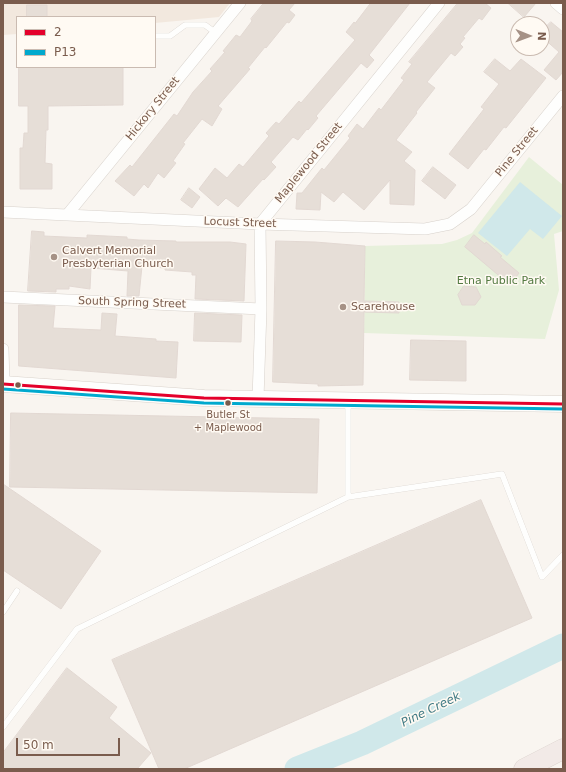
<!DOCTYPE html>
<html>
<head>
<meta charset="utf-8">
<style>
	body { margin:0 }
	#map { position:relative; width:566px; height:772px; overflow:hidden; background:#f9f5f0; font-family:"DejaVu Sans",sans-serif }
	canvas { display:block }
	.frame { position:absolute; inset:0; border:4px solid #7a5c4d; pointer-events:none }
	.legend { position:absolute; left:16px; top:16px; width:140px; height:52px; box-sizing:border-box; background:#fffaf3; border:1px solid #cabbb1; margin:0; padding:5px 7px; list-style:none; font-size:12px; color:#7a5c4d }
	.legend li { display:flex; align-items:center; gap:8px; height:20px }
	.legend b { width:20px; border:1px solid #cabbb1 }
	.north { position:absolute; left:510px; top:16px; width:40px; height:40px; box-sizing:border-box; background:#fffaf3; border:1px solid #cabbb1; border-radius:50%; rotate:91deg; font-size:11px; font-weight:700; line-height:16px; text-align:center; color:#7a5c4d }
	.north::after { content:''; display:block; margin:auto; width:14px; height:18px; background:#a69286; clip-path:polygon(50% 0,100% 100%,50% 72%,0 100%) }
	.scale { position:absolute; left:16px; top:738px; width:104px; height:18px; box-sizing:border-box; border:2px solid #7a5c4d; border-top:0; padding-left:5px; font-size:12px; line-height:14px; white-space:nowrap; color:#7a5c4d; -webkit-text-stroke:3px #fffaf3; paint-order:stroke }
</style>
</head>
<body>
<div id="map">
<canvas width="566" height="772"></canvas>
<div class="frame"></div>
<ul class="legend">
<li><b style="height:5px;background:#e4002b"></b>2</li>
<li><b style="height:5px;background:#00a9ce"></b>P13</li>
</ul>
<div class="north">N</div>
<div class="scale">50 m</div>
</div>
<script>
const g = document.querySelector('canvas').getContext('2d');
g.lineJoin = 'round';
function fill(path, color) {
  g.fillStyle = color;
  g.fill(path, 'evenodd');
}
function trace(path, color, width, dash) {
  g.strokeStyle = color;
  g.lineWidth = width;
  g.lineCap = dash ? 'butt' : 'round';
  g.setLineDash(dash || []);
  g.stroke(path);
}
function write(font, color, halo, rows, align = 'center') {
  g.font = font + ' "DejaVu Sans",sans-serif';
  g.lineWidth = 3;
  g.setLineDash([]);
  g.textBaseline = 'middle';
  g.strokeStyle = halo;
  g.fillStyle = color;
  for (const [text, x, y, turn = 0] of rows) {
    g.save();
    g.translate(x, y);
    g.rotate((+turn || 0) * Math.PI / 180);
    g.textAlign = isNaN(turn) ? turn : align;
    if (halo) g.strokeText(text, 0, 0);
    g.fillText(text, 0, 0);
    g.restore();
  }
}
fill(new Path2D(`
	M3,3h227l-11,14 -64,6v-6h-138v17l-14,1z`), '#f2e8de');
fill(new Path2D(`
	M529,157l34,28v46l-9,3 5,56 -14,49 -181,-6 1,-87 77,-2 15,-4 15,-7z`), '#e7f0db');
fill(new Path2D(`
	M520,182l42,34 -19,23 -13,-10 -23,27 -29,-23z`), '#d0e8ea');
trace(new Path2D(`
	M297,769l65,-26 201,-97`), '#d0e8ea', 25);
const building = new Path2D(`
	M264,3h31l-6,7 6,5 -6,8 -2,-1 -21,26 -1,-1 -17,21 2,1 -32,37 4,3 -10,17 -10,-7 -19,24 2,1 -12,17 3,2 -12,15 -6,-5 -10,15 -4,-4 -10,12 -19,-15 15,-16 2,2 42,-53 3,2 16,-24 19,-21 -2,-2 15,-17 -2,-1 13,-16 4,2 12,-16 -1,-2z
	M371,3h39l-41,52 5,5 -7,8 -6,-5 -45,53 2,2 -10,12 -1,-1 -9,11 -5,-3 -22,25 5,5 -12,13 -1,-1 -25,28 -12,-9 -8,8 -19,-17 16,-21 12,10 12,-14 4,3 26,-31 -3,-3 10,-11 3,2 20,-23 2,2 54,-63 -9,-8 8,-10 1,1z
	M458,3h27l6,5 -9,12 -3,-2 -16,19 2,1 -5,6 3,3 -8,9 -4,-3 -24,29 8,6 -19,24 1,1 -21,27 16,12 -8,9 11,9 -1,35 -24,-1v-24l-26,30 -21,-18 -9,10 -13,-10 -1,18 -24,-1 1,-16h5l20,-25 2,2 26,-32 -2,-2 9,-12 6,5 16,-21 2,2 23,-30 -3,-2 11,-14 -3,-2z
	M508,3h28l-12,14z
	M27,5h20v12h-20z
	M551,22l12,10v40l-7,8 -12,-10 15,-18 -17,-15v-6z
	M495,59l15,12 11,-12 25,19 -40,50 -2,-1 -18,23 -2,-1 -16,20 -19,-15 35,-45 -3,-2 18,-23 -15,-12z
	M19,67h104v38l-75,1v24h-2l-1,33 7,1v25h-32v-41h3l1,-15h4v-27h-9z
	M433,167l23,18 -11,14 -23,-18z
	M189,188l11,9 -8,11 -11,-8z
	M32,231l12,1v4l43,2v-3l40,2v2l12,1 37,1v1h54l16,2 -2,57 -49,-2 1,-24h-4v-3l-27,-2v-2l-23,-2 -3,30h-12l1,-25 -37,-3 -1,21 -21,-3v3h-13v3l-28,-1z
	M474,235l11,9 1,-2 16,14 -2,1 19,16 -9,12 -45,-38z
	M276,241l39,1 50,4 -1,55 35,1v11l-35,-1 -1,73 -45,1v-2l-45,-2z
	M464,286l12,1 5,10 -6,8h-13l-4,-10z
	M19,305l36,1 -2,22 48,2 1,-17 15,1 -2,22 41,3v2l22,1 -2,36 -157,-12z
	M195,313l47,2 -1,27 -47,-1z
	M411,340l55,1v40l-56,-1z
	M11,413l308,6 -2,74 -307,-6z
	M3,484l98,67 -40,58 -58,-39z
	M481,500l51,118 -348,151h-25l-47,-109z
	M67,668l50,39 -8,11 42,35 -14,16h-134v-16z`);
fill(building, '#e6ded7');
trace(building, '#e2d8d2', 1);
const lane = new Path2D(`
	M155,36h15l15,-11h20l11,8
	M348,497l154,-23 40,103 21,-22
	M3,612l14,-21
	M3,727l74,-98 271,-132v-96`);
const street = new Path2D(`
	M556,3l7,6
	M3,212l257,12 165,5 25,-5 21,-15 92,-113
	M67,215l173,-212
	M3,297l258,12
	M3,349l1,35
	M258,399l3,-90 -1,-85 179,-221`);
const secondary = new Path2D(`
	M3,384l201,14 359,6`);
const highway = new Path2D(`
	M524,769l39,-20`);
trace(lane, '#d7d1cb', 6);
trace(street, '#d7d1cb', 12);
trace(secondary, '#d9d2cb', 17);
trace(highway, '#dad1cc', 21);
trace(lane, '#fefefd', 5.5);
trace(street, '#fefefd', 11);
trace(secondary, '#fefefd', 16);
trace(highway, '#f2eae7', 20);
trace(new Path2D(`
	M3,384l201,14 359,6`), '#e4002b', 3);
trace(new Path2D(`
	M3,389l201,14 359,6`), '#00a9ce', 3);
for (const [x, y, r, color] of [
	[54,257,4,"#a69286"],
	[343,307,4,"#a69286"],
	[18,385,3.5,"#7a5c4d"],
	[228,403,3.5,"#7a5c4d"]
]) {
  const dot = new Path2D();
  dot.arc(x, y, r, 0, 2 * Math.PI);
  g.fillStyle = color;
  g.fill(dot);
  trace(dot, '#fffaf3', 1.5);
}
write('10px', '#7a5c4d', '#fffaf3', [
	["Butler St",228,415],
	["+ Maplewood",228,428]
]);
write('11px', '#7a5c4d', '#fffaf3', [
	["Hickory Street",153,109,-51],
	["Pine Street",517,152,-51],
	["Maplewood Street",309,163,-51],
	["Locust Street",240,223,2],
	["South Spring Street",132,303,2]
]);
write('11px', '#7a5c4d', '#fffaf3', [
	["Calvert Memorial",62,251],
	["Presbyterian Church",62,264],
	["Scarehouse",351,307]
], 'left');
write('11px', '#537a41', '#fffaf3', [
	["Etna Public Park",501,281]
]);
write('italic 12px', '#437c86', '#fffaf3', [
	["Pine Creek",431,710,-26]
]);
</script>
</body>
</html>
